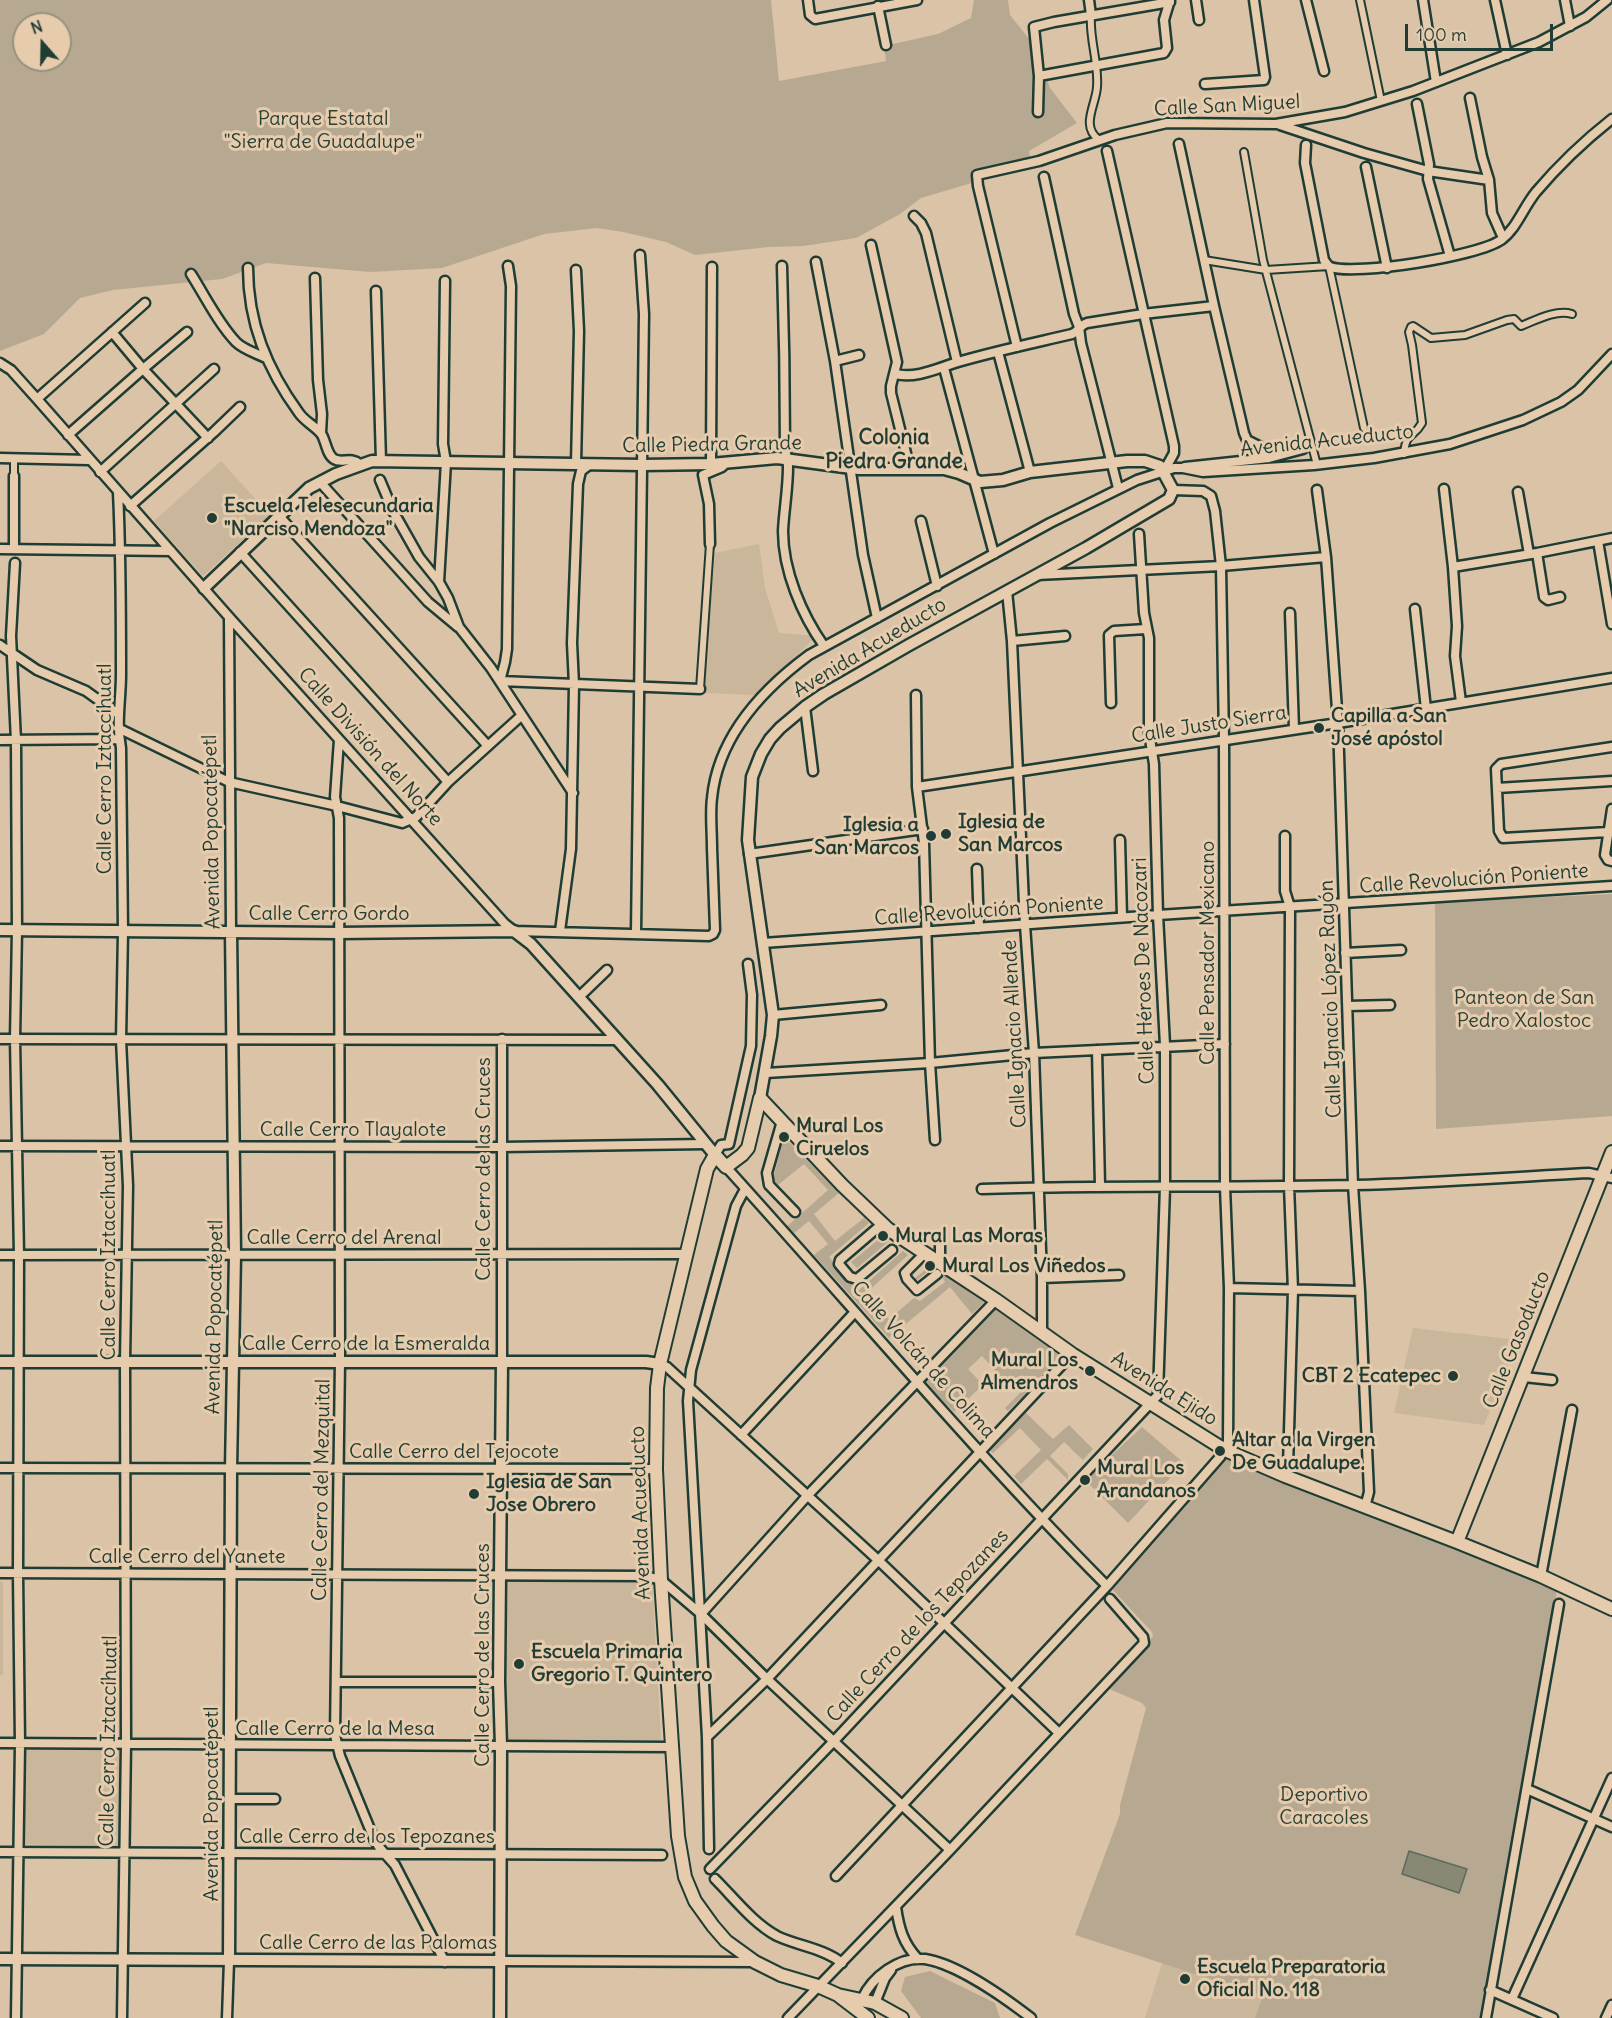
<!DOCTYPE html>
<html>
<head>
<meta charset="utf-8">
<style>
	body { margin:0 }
	#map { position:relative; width:1612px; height:2018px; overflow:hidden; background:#dac3a6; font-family:Delius,sans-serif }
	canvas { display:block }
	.north { position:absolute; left:12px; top:12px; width:60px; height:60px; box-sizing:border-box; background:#e6cbad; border:2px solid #96927d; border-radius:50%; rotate:340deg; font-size:16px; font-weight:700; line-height:24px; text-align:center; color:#1f3d34 }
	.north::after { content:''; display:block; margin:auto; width:21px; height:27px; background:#1f3d34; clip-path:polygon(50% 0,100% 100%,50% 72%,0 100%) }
	.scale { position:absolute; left:1405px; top:24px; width:148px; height:27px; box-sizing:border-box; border:3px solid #1f3d34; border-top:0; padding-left:8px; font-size:18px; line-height:21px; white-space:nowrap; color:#1f3d34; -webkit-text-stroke:4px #e6cbad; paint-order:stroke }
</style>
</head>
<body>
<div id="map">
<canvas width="1612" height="2018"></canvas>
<div class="north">N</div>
<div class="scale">100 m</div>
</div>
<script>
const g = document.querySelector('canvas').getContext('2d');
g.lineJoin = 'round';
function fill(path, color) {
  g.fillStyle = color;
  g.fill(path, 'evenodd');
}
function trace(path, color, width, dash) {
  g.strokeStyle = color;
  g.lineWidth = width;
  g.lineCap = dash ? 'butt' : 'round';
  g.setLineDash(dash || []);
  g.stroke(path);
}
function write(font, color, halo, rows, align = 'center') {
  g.font = font + ' Delius,sans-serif';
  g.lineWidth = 6;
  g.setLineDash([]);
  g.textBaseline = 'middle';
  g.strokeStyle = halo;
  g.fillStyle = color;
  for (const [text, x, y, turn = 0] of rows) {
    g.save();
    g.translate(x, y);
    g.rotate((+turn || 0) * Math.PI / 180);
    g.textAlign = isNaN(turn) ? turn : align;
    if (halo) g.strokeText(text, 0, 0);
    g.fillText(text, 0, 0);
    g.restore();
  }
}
fill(new Path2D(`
	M221,461l49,54 -67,61 -49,-55z
	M759,544l6,44 14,45 37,3 -58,59 -55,-2 12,-140z
	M1413,1328l105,12 -34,85 -90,-12z
	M652,1579l9,161 -161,1 1,-161z
	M0,1582h3v93h-3z
	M121,1748l1,99 -101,-3 2,-95z
	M1162,1963l102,33 -9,22h-110z`), '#c9b69b');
fill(new Path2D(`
	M0,0h771l8,81 107,-20 -2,-15 54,-12 33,-16 3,-18h34l2,15 23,29 17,44 27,35 -48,28 1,6 -21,5 -34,20 -54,16 -21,16 -44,24 -53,8 -34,1 -74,8 -29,-13 -43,-10 -26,-4 -53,6 -102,34 -71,4 -105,-9 -44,16 -109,11 -33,8 -36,36 -44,17zM24,24h36v36h-36z
	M1612,894v222l-176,13 -1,-227z
	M784,1137l55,56 -25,21 21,27 29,-23 5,5 -40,34 30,33 44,-39 5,4 -42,38 23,26 25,-21 6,3 25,-19 -3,-5 -10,-9 -16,13 -2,-2 16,-13 -3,-3 57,39 -12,12 -22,-27 -61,51 -75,-83 14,-11 -19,-23 -20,16 -6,-7 45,-40 -24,-26 -26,21 -5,-6z
	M883,1236l6,5 -32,27 -6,-6z
	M997,1308l66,48 -55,55 -3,-3 22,-22 -9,-8 -8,9 -28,-31 -14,13 15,16 -29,27 -33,-33z
	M1024,1411l29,28 16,-14 24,24 -10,11 -19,-18 -14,14 18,18v6l-21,-21 -26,25 -7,-8 27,-26 -21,-22 -27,25 -6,-5z
	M1142,1427l42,36 -56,60 -43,-43z
	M1230,1450l327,139 -67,429h-235l8,-22 -188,-61 45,-121v-9l26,-97 -4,-5 -35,-15 46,-52 -1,-4 -42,-45z
	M930,1971l65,32 5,15h-79l-20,-27 4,-14z`), '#b7a991');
const water = new Path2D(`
	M1409,1851l58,18 -8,24 -57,-19z`);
fill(water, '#888874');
trace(water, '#5e6a5a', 1.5);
const pedestrian = new Path2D(`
	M1360,0l21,101
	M1091,15c-2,24 8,48 6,72 -1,18 -17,39 2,53
	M1244,152l19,108 54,205
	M1204,260l62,10 63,-4 35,162
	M1404,454c2,-23 9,-15 18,-31l-10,-78 -3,-13 2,-5 2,-1 18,12 34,-3 42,-15 7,-1 7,7c15,-6 35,-17 51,-12
	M14,459v17
	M700,689l10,-145`);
const minor = new Path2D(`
	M808,0l2,15 5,4 102,-19
	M1089,0l2,15
	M1196,0l3,20
	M1306,0l18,71
	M1423,0l13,82
	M1495,0l12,55
	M1565,0l5,26
	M878,6l8,39
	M1039,76l125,-23 3,-5 -3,-28 6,-20
	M1205,84l59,-4 1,-3 -11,-77
	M1470,98l12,59 7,23 3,33 11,25
	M1417,104l12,60 -1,15 22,77
	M1038,112l1,-36 -5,-49 20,-5 116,-20
	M1280,125l84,28 64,18 61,9
	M1179,144l35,162 30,127 3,7 12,6 10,12
	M1306,145l-1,18 19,97c2,3 3,5 6,7 27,9 148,-11 171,-27 16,-12 22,-32 35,-48 23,-27 48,-51 76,-73
	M1107,151l67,295v7l-10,18
	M1366,167l21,101
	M1044,177l30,137 5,13 2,16 37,145
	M914,216l7,7 5,10 31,129
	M871,245l26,117 -6,24v7l19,76
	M816,262l19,99 28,194 14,63
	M508,266l3,20 -4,363 -2,13 -5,19 200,8
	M782,266c2,60 3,119 3,179 0,8 3,15 3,22 0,22 -4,43 -5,64 0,40 19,84 41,115
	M248,268c0,55 19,101 51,145 6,9 18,14 23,22 4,7 5,20 12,24 8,5 16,-3 26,5
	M576,270l3,61 -3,133
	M191,274c14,22 27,49 45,68 8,8 20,11 30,16
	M315,278l3,102 4,34 -1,19
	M376,291l5,170
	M112,332l31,37 65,69
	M1017,347l-39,-161 -1,-11 62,-14 76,-26 52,-12 109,1 69,-12 68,-21 126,-49 47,-25 21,-17
	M998,352l32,120
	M835,361l24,-6
	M0,363l11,7 26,29 192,218 276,307 9,7 195,5 4,-2 2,-4c-1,-27 -2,-54 -3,-82 0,-17 -2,-34 0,-50 6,-61 51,-109 97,-143l241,-132 87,-43 37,-12h9l20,4 111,-7 60,-7 76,-14 73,-24 38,-18 17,-12 34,-36
	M944,368l50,186
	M895,374c22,5 43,-6 63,-12 38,-11 76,-19 114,-28 7,-3 8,-9 15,-11l56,-9 71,-8
	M37,399l108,-96
	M68,435l75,-66 44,-37
	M0,458l89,2
	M711,464l1,-197
	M1185,467l84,-9 34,-9
	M100,472l114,-103
	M380,480l13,31 26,46 20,25 9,16 11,29 32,41 82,125
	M320,482l108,120 30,25
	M1444,489l9,78 4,59 -2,30 6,46
	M1317,490l9,67 12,166 15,462 7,106 9,201 -4,15
	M118,492c3,61 3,121 3,182 0,26 -5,48 0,74l2,184 -2,108 7,146 -3,175 1,383 -4,274
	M1518,492l11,62
	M130,506l84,-74 26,-25
	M279,516l209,230
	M921,521l16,65
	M1598,541l14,83
	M710,544l-1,-40 -6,-29 19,-8 3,-3
	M0,549l171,2
	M14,549v-73
	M240,552l208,230
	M1537,553l7,44 4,3 12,-3
	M15,563l-4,73 5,105 1,189 -2,109 4,216 -1,319 2,170 -4,274
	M1453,567l84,-14 75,-15
	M1037,575l184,-9 105,-9
	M439,582l7,-120 -3,-18 2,-163
	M1007,591l5,50 13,284 9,128 8,225v54
	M1415,609l11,100
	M1290,613l4,116
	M229,617l2,315
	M1012,641l53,-5
	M0,645l37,25 49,21 32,23
	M916,695l1,92 7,56 6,220 5,77
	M1111,703l-2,-68 5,-4 32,-2
	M805,707l8,64
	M118,728l111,54 108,24 65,17 14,-6 32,-35 73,-66
	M0,740l119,-1
	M339,740l-4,57 4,21 1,542 -5,375 5,21 34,83 5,8 16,18 50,97
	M917,787l421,-64 274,-45
	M1497,788l115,-7
	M1612,809l-7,46 3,5 4,1
	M1608,832l-105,6 -4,-7 -3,-62 5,-5 111,-17
	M1120,840l2,77
	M749,854l174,-25
	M977,869l2,59
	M560,931l11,-82 3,-164 -2,-42 6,-159 3,-13 8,-6
	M636,933l8,-619 -4,-59
	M763,943l395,-28 454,-29
	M1345,953l56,-3
	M579,997l28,-27
	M1348,1006l42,-1
	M773,1015l108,-10
	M0,1039l618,1
	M502,1039v322
	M1097,1050l3,136
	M766,1073l164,-10 104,-10 191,-9
	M782,1121l-15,52 2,12 26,27
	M0,1146l502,1 204,-3
	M715,1155l6,-10 8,-1 22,-98 1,-51 -4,-31
	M726,1167c127,140 248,285 381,419
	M982,1189c124,-4 248,-1 372,-4 78,-2 157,-8 235,-12l23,5
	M882,1224l-42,36 -1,4 11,13 7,2 35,-29
	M940,1236v28
	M925,1253l-20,20 2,6 10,11 20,-16
	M0,1255l687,-1
	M1042,1278l77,-3
	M1229,1288l131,3
	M660,1364l7,3 211,193 181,173
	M1524,1377l28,3
	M741,1435l113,-122
	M0,1468l656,1
	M1285,1476l3,-9 5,-177 -4,-105 1,-278 -5,-16v-55
	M0,1573l646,3 15,4 40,34 66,65 183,171
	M1541,1576l31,-166
	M701,1614l107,-119 188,-195
	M336,1682h163
	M707,1737l60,-58 305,-325
	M0,1743l671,4
	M1527,1789l85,38
	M230,1799h45
	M709,1849l-2,-112 -19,-336 3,-31 45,-164 9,-17
	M0,1852l662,3
	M710,1869l124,-128 324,-346 7,-208v-142l-7,-130 -4,-151 -5,-31v-95l-5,-25 -5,-79
	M836,1876l271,-290 113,-129 8,-15 1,-154 -4,-101 -1,-447 -3,-174 -6,-55 -4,-15 -8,-5 -30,-1
	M715,1879c19,19 38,44 62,57 21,10 46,12 65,27
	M896,1907c3,21 7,36 22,52
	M501,1961l254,1
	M1490,1990l63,28
	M862,1999c10,-22 37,-43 63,-40 32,5 80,39 106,59
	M1512,1999l100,-221
	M875,2003l10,-25 6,-8
	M227,2018l2,-57
	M788,2018l162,-168 194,-207 -1,-6 -33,-38
	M1486,2018l73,-414
	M1606,2018l6,-13`);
const tertiary = new Path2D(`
	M204,588l105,-100 27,-14 36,-13 270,4 69,-1 66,-6 82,11h85l15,4 21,9 23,-2 27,-8 97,-11h18l15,5 13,24 -4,9 -83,49 -177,97 -85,49 -19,13 -25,21 -10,11 -9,15 -9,23 -4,63 25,175 -2,21 -11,62
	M0,930l338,3 176,-2 17,13 127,141 57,70
	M0,1362h646l14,2
	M0,1959l501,2
	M229,1961l2,-492 4,-214 -4,-323
	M500,2018l1,-272 -2,-64 3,-321`);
const secondary = new Path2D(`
	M760,1098l-12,50 -6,7 -16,12 -11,-12 -8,14 -47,195 -3,24 -1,81 5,111 17,256 7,41 10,24 18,25 13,15 29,21 26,13 37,11 20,9 37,8 27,15
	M760,1098l82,87 46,44 108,71 76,54 153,96 60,26 172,66 84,34 71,33
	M1457,1542l155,-390
	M839,1996l29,22`);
trace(pedestrian, '#1f3d34', 10);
trace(minor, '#1f3d34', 13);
trace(tertiary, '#1f3d34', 15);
trace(secondary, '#1f3d34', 16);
trace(pedestrian, '#e6cbad', 6);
trace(minor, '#e6cbad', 8);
trace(tertiary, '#e6cbad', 10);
trace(secondary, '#e6cbad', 12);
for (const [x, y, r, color] of [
	[212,518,6,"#1f3d34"],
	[1319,728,6,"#1f3d34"],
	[946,834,6,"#1f3d34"],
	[931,836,6,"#1f3d34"],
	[784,1137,6,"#1f3d34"],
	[883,1236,6,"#1f3d34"],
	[930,1266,6,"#1f3d34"],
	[1090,1371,6,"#1f3d34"],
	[1453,1376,6,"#1f3d34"],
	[1220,1451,6,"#1f3d34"],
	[1085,1480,6,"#1f3d34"],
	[474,1494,6,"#1f3d34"],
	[519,1664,6,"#1f3d34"],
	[1185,1979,6,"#1f3d34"]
]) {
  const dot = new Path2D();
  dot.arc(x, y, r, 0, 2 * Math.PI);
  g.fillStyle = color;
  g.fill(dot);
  trace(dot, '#e6cbad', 2);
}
write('20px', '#1f3d34', '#e6cbad', [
	["Calle San Miguel",1227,106,-3],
	["Avenida Acueducto",1327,441,-6],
	["Calle Piedra Grande",712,445,-1],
	["Avenida Acueducto",870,648,-31],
	["Calle Justo Sierra",1209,725,-9],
	["Calle División del Norte",370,747,48],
	["Calle Cerro Iztaccíhuatl",105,769,-90],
	["Avenida Popocatépetl",212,832,-91],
	["Calle Revolución Poniente",1474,879,-4],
	["Calle Revolución Poniente",989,911,-4],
	["Calle Cerro Gordo",329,914],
	["Calle Pensador Mexicano",1208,953,-90],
	["Calle Héroes De Nacozari",1144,971,-92],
	["Calle Ignacio López Rayón",1331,999,-92],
	["Calle Ignacio Allende",1015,1034,-93],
	["Calle Cerro Tlayalote",353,1130],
	["Calle Cerro de las Cruces",484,1169,-90],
	["Calle Cerro del Arenal",344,1238],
	["Calle Cerro Iztaccíhuatl",109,1255,-90],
	["Avenida Popocatépetl",215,1317,-89],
	["Calle Gasoducto",1517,1340,-68],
	["Calle Cerro de la Esmeralda",366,1344],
	["Calle Volcán de Colima",923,1360,48],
	["Avenida Ejido",1164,1389,32],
	["Calle Cerro del Tejocote",454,1452],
	["Calle Cerro del Mezquital",322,1490,-89],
	["Avenida Acueducto",641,1513,-92],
	["Calle Cerro del Yanete",187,1557],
	["Calle Cerro de los Tepozanes",918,1626,-47],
	["Calle Cerro de las Cruces",483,1655,-90],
	["Calle Cerro de la Mesa",335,1729],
	["Calle Cerro Iztaccíhuatl",109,1741,-89],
	["Avenida Popocatépetl",212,1804,-90],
	["Calle Cerro de los Tepozanes",367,1837],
	["Calle Cerro de las Palomas",378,1943]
]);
write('20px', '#274239', '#e6cbad', [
	["Parque Estatal",323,119],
	["\"Sierra de Guadalupe\"",323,142],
	["Panteon de San",1524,998],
	["Pedro Xalostoc",1524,1021],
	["Deportivo",1324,1795],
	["Caracoles",1324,1818]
]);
write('bold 20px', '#1f3d34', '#e6cbad', [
	["Escuela Telesecundaria",224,506],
	["\"Narciso Mendoza\"",224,529],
	["Capilla a San",1331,716],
	["José apóstol",1331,739],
	["Iglesia de",958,822],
	["San Marcos",958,845],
	["Iglesia a",919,825,"right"],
	["San Marcos",919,848,"right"],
	["Mural Los",796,1126],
	["Ciruelos",796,1149],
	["Mural Las Moras",895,1236],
	["Mural Los Viñedos",942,1266],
	["Mural Los",1078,1360,"right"],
	["Almendros",1078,1383,"right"],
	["CBT 2 Ecatepec",1441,1376,"right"],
	["Altar a la Virgen",1232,1440],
	["De Guadalupe.",1232,1463],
	["Mural Los",1097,1468],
	["Arandanos",1097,1491],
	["Iglesia de San",486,1482],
	["Jose Obrero",486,1505],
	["Escuela Primaria",531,1652],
	["Gregorio T. Quintero",531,1675],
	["Escuela Preparatoria",1197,1967],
	["Oficial No. 118",1197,1990]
], 'left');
write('bold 21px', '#1f3d34', '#e6cbad', [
	["Colonia",894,438],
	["Piedra Grande",894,462]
]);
</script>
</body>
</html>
